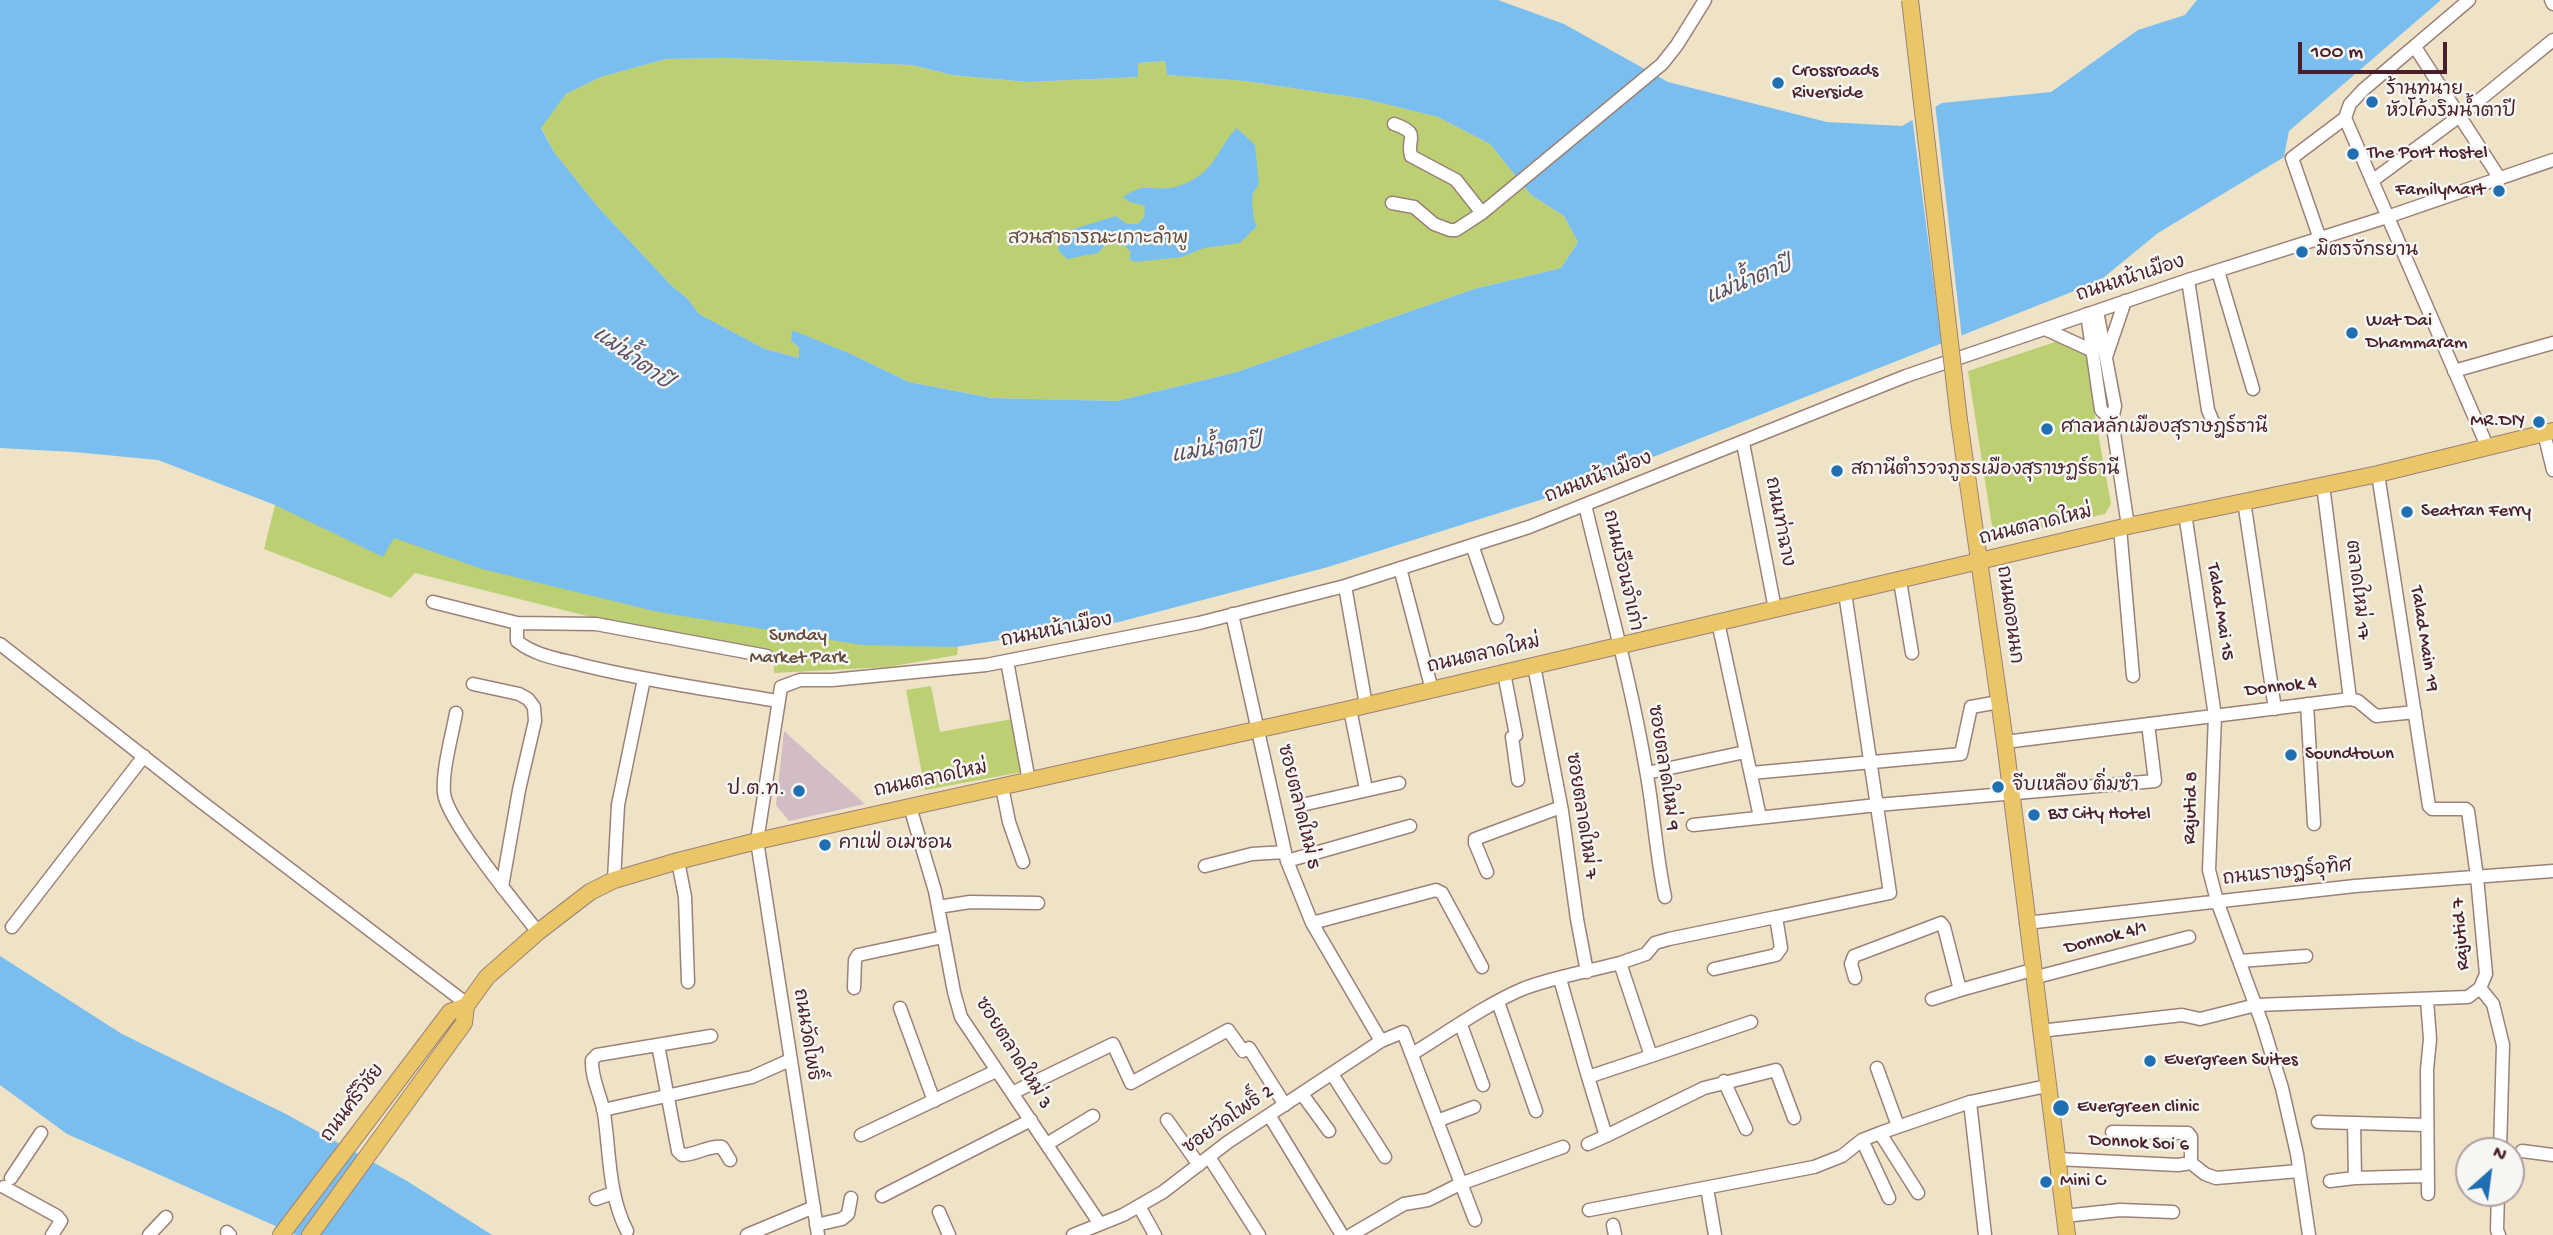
<!DOCTYPE html>
<html>
<head>
<meta charset="utf-8">
<style>
	body { margin:0 }
	#map { position:relative; width:2553px; height:1235px; overflow:hidden; background:#eee3c6; font-family:"Gochi Hand",sans-serif }
	canvas { display:block }
	.north { position:absolute; left:2455px; top:1137px; width:70px; height:70px; box-sizing:border-box; background:#f6f6f2; border:2px solid #b1a0a2; border-radius:50%; rotate:28deg; font-size:19px; font-weight:700; line-height:28px; text-align:center; color:#4a1f2b }
	.north::after { content:''; display:block; margin:auto; width:24px; height:32px; background:#1f6fb2; clip-path:polygon(50% 0,100% 100%,50% 72%,0 100%) }
	.scale { position:absolute; left:2298px; top:42px; width:149px; height:32px; box-sizing:border-box; border:4px solid #4a1f2b; border-top:0; padding-left:9px; font-size:21px; line-height:24px; white-space:nowrap; color:#4a1f2b; -webkit-text-stroke:5px #f6f6f2; paint-order:stroke }
</style>
</head>
<body>
<div id="map">
<canvas width="2553" height="1235"></canvas>
<div class="north">N</div>
<div class="scale">100 m</div>
</div>
<script>
const g = document.querySelector('canvas').getContext('2d');
g.lineJoin = 'round';
function fill(path, color) {
  g.fillStyle = color;
  g.fill(path, 'evenodd');
}
function trace(path, color, width, dash) {
  g.strokeStyle = color;
  g.lineWidth = width;
  g.lineCap = dash ? 'butt' : 'round';
  g.setLineDash(dash || []);
  g.stroke(path);
}
function write(font, color, halo, rows, align = 'center') {
  g.font = font + ' "Gochi Hand","Playpen Sans Thai",sans-serif';
  g.lineWidth = 5;
  g.setLineDash([]);
  g.textBaseline = 'middle';
  g.strokeStyle = halo;
  g.fillStyle = color;
  for (const [text, x, y, turn = 0] of rows) {
    g.save();
    g.translate(x, y);
    g.rotate((+turn || 0) * Math.PI / 180);
    g.textAlign = isNaN(turn) ? turn : align;
    if (halo) g.strokeText(text, 0, 0);
    g.fillText(text, 0, 0);
    g.restore();
  }
}
fill(new Path2D(`
	M784,731l81,73 -76,17 -13,-16z`), '#d2bdc6');
fill(new Path2D(`
	M727,58l185,7 40,10 75,7 111,-5v-14l27,-2 2,14 78,6 120,18 73,18 52,27 41,51 33,21 14,26 -17,26 -87,21 -237,83 -120,29 -124,-3 -84,-16 -58,-28 -59,-23 7,16v11l-34,-9 -66,-35 -11,-15 -16,-13 -74,-79 -44,-55 -13,-25 25,-33 35,-17 65,-18z
	M2061,340l26,12 7,59 17,93 -6,10 -99,22 -10,-4 -4,-6 -24,-155z
	M275,505l684,134 -2,16 -69,12 -114,6v-18l-151,-30 -208,-52 -24,25 -127,-49z
	M931,686l9,46 72,-13 10,53 -97,18 -19,-100z`), '#bcd073');
fill(new Path2D(`
	M0,0h1498l66,24 104,58 159,40 75,4 40,-23 109,-11 87,-62 47,-15 12,-15h244l-152,131 -5,26 -126,76 -55,45 -21,10 -523,206 -231,73 -209,55 -164,25 -93,-2 -204,-33 -176,-43 -88,-31 -11,19 -108,-52 -117,-45 -84,-8 -74,-4zM727,58l185,7 40,10 75,7 111,-5v-14l27,-2 2,14 78,6 120,18 73,18 52,27 41,51 33,21 14,26 -17,26 -87,21 -237,83 -120,29 -125,-3 -83,-16 -58,-28 -59,-24 -1,11 8,6v11l-34,-9 -66,-35 -11,-15 -16,-13 -74,-79 -44,-55 -13,-24 25,-34 35,-17 65,-18z
	M1237,128l18,17 4,39 -6,9 -1,9 2,18 3,6 -17,17 -36,5 -22,9 -47,5 -6,-3 2,-7 -6,-6 -11,-2 -9,1 -7,8 -31,6 -9,-9 2,-11 10,-9 46,-14 11,8h11l6,-7 1,-11 -15,-4 -7,-5c19,-14 26,-7 47,-9 9,-1 22,-7 30,-13 17,-12 22,-33 37,-47z
	M0,956l122,78 164,80 121,67 85,54h-196l-229,-101 -67,-49z`), '#7abef0');
fill(new Path2D(`
	M1935,103l27,236 -20,8 -30,-231z`), '#eee3c6');
const minor = new Path2D(`
	M2551,0l2,4
	M2415,47l85,132
	M2345,118l142,328
	M2345,118l5,-14 13,-14 106,-90
	M1394,124c28,10 12,13 17,32l45,24 26,33
	M2372,181l89,-66 92,-75
	M1392,203l22,4 20,17 16,6h6l26,-17 180,-149 15,-19 28,-45
	M2320,239l-28,-81 53,-40
	M2218,271l35,118
	M2188,280l20,130 5,12 8,6
	M2097,311l18,95 -3,14 16,106
	M2087,314l14,96 11,10
	M2045,329l48,22
	M2106,357l19,-56
	M2454,371l99,-28
	M2544,433l9,37
	M1743,443l32,166
	M2378,474l51,332 3,3h34l2,2 9,66 9,97 -6,14
	M2323,485l27,214
	M2244,501l31,208
	M1585,505c21,88 46,176 61,265 8,43 10,85 19,127
	M2185,513l30,203 -6,154 8,31 45,122 20,65 15,66 12,81
	M2120,528l13,148
	M1472,545l25,73
	M1400,568l32,122
	M1900,581l12,72
	M1345,586l21,119
	M433,602l84,21v18c18,15 43,18 65,24 65,16 131,25 196,36
	M1232,614l55,247 25,62 69,118
	M1718,622l42,195
	M517,623l79,1 171,32
	M0,644l199,156 268,204
	M1007,661l22,120
	M1534,666l28,145 15,108 10,53
	M1504,673l12,62 -4,2 6,43
	M473,684l46,10 9,5 6,8 1,14 -16,69 -17,97
	M2307,704l7,120
	M1350,709l16,80
	M456,713c-4,23 -14,57 -12,80 2,26 74,114 94,139
	M2005,742l345,-43 8,2 18,15 39,-4
	M1647,773l98,-21
	M1751,773l210,-19 10,-47 28,-5
	M1002,787l7,35 14,40
	M1306,804l93,-21
	M910,807l25,84 19,101 7,25 139,207
	M1693,825l184,-20 278,-24 -7,-57
	M678,861l7,36 3,85
	M1287,861l123,-35
	M1205,866l47,-12 33,-2
	M1487,872l-12,-29v-4l86,-32
	M614,880l4,-75 26,-126
	M938,907l32,-5 68,1
	M1312,923l124,-33 6,3 40,74
	M2026,923l329,-37 198,-15
	M12,927l132,-171
	M2240,961l66,-5
	M1620,963l26,-9 9,-11 14,-4 107,-22
	M1714,969l62,-14 5,-7 -5,-31 114,-24 -45,-300
	M1855,978l-4,-14 3,-8 87,-33 3,4 16,63 72,-20
	M2033,978l156,-41
	M854,988l1,-28 3,-5 85,-18
	M2480,988l13,16 10,41 -3,106
	M1932,999l28,-9
	M2427,1000l3,39 -3,31 1,124
	M1498,1002l38,109
	M900,1008l34,93
	M1461,1025l22,60
	M2040,1031l142,-16 18,4 56,-14 212,-8 12,-9
	M658,1045l20,106 4,4c14,0 27,-10 40,-8l8,13
	M1412,1054c33,-20 78,-52 113,-66 30,-11 64,-17 95,-25l31,93 -63,21 -28,-98
	M1651,1056l100,-34
	M1877,1068l21,58
	M1332,1074l53,83
	M1588,1077l18,59 98,-48 72,-18 18,48
	M1724,1081l22,48
	M1012,1093l101,-49 18,39 97,-53 15,21 6,-3 36,57
	M1302,1094l27,37
	M1970,1102l15,133
	M603,1110l149,-33 38,-17
	M1269,1115l73,120
	M1167,1120l32,45
	M1437,1121l37,-14
	M2318,1122l108,3
	M2354,1123l1,55 72,-2
	M2112,1132l76,1 3,4v26
	M1880,1133l38,60
	M861,1135l135,-64
	M1862,1140l27,58
	M1047,1144l46,-28
	M1588,1144l18,-8
	M2522,1151l31,4
	M1209,1157l50,78
	M2057,1159l121,6 13,-2 14,11 11,4 83,-7
	M11,1178l30,-45
	M2330,1181l25,-3
	M4,1187l53,29 4,5 -9,14
	M1707,1188l8,47
	M2498,1193l-1,37 2,5
	M882,1196l149,-76
	M596,1199l17,-6
	M1139,1206l16,29
	M1589,1210l225,-43 28,-11 20,-16 18,-7 90,-31 77,-16
	M939,1212l10,23
	M2064,1216l56,-6 53,2
	M816,1225l26,-6 6,-5 3,-16
	M1613,1225l2,10
	M627,1231c-19,-37 -17,-78 -23,-118 -3,-18 -13,-34 -12,-53l5,-5 114,-19
	M227,1232l3,3
	M149,1235l17,-18
	M747,1235l67,-28
	M818,1235l-61,-394 24,-154 19,-7h32l154,-15 213,-42 146,-37 184,-59 377,-151 282,-96 199,-63 166,-57
	M1073,1235l50,-20 40,-23 65,-50 153,-101 22,-9 72,188
	M1351,1235l53,-31 24,-4 32,-16 103,-37`);
const major = new Path2D(`
	M1959,420l46,322 62,493
	M281,1235l169,-223 16,-6 21,-29 51,-45 52,-40 24,-12 64,-19 79,-20 593,-132 778,-183 250,-52 175,-43
	M310,1235l154,-212 2,-17`);
trace(minor, '#9c8178', 15);
trace(major, '#9c8178', 18);
trace(minor, '#fff', 12);
trace(major, '#eac669', 16);
const majorBridge = new Path2D(`
	M1910,0l49,420`);
trace(majorBridge, '#9c8178', 18, []);
trace(majorBridge, '#eac669', 16);
for (const [x, y, r, color] of [
	[1778,83,7,"#1f6fb2"],
	[2372,102,7,"#1f6fb2"],
	[2353,154,7,"#1f6fb2"],
	[2499,191,7,"#1f6fb2"],
	[2302,252,7,"#1f6fb2"],
	[2352,333,7,"#1f6fb2"],
	[2539,422,7,"#1f6fb2"],
	[2047,429,7,"#1f6fb2"],
	[1837,471,7,"#1f6fb2"],
	[2407,512,7,"#1f6fb2"],
	[2291,755,7,"#1f6fb2"],
	[1998,787,7,"#1f6fb2"],
	[799,791,7,"#1f6fb2"],
	[2034,815,7,"#1f6fb2"],
	[825,845,7,"#1f6fb2"],
	[2150,1061,7,"#1f6fb2"],
	[2061,1108,9,"#1f6fb2"],
	[2046,1182,7,"#1f6fb2"]
]) {
  const dot = new Path2D();
  dot.arc(x, y, r, 0, 2 * Math.PI);
  g.fillStyle = color;
  g.fill(dot);
  trace(dot, '#f6f6f2', 2.5);
}
write('19px', '#4a1f2b', '#f6f6f2', [
	["Crossroads",1792,72],
	["Riverside",1792,94],
	["ร้านทนาย",2386,91],
	["หัวโค้งริมน้ำตาปี",2386,113],
	["The Port Hostel",2367,154],
	["FamilyMart",2485,191,"right"],
	["มิตรจักรยาน",2316,252],
	["Wat Dai",2366,322],
	["Dhammaram",2366,344],
	["MR.DIY",2525,422,"right"],
	["ศาลหลักเมืองสุราษฎร์ธานี",2061,429],
	["สถานีตำรวจภูธรเมืองสุราษฏร์ธานี",1851,471],
	["Seatran Ferry",2421,512],
	["Soundtown",2305,755],
	["จีบเหลือง ติ่มซำ",2012,787],
	["ป.ต.ท.",785,791,"right"],
	["BJ City Hotel",2048,815],
	["คาเฟ่ อเมซอน",839,845],
	["Evergreen Suites",2164,1061],
	["Evergreen clinic",2077,1108],
	["Mini C",2060,1182]
], 'left');
write('19px', '#664b3d', '#f6f6f2', [
	["สวนสาธารณะเกาะลำพู",1098,240],
	["Sunday",798,637],
	["Market Park",798,659]
]);
write('19px', '#4a1f2b', '#f6f6f2', [
	["ถนนหน้าเมือง",2131,280,-18],
	["ถนนหน้าเมือง",1599,479,-21],
	["ถนนท่าฉาง",1778,522,79],
	["ถนนตลาดใหม่",2036,527,-14],
	["ถนนเรือนจำเก่า",1621,571,77],
	["ตลาดใหม่ 17",2356,590,83],
	["Talad Mai 15",2219,612,81],
	["ถนนดอนนก",2008,615,82],
	["ถนนหน้าเมือง",1057,632,-11],
	["Talad Main 19",2423,639,81],
	["ถนนตลาดใหม่",1484,656,-13],
	["Donnok 4",2281,688,-7],
	["ซอยตลาดใหม่ 9",1662,768,81],
	["ถนนตลาดใหม่",931,781,-12],
	["ซอยตลาดใหม่ 5",1297,807,76],
	["Rajutid 8",2192,808,-88],
	["ซอยตลาดใหม่ 7",1580,816,81],
	["ถนนราษฏร์อุทิศ",2287,874,-6],
	["Rajutid 7",2462,934,-94],
	["Donnok 4/1",2106,939,-15],
	["ถนนวัดโพธิ์",805,1035,81],
	["ซอยตลาดใหม่ 3",1012,1054,58],
	["ถนนศรีวิชัย",354,1104,-53],
	["ซอยวัดโพธิ์ 2",1229,1121,-35],
	["Donnok Soi 6",2139,1144,3]
]);
write('italic 21px', '#584f66', '#f6f6f2', [
	["แม่น้ำตาปี",1750,283,-22],
	["แม่น้ำตาปี",631,360,36],
	["แม่น้ำตาปี",1217,451,-9]
]);
</script>
</body>
</html>
